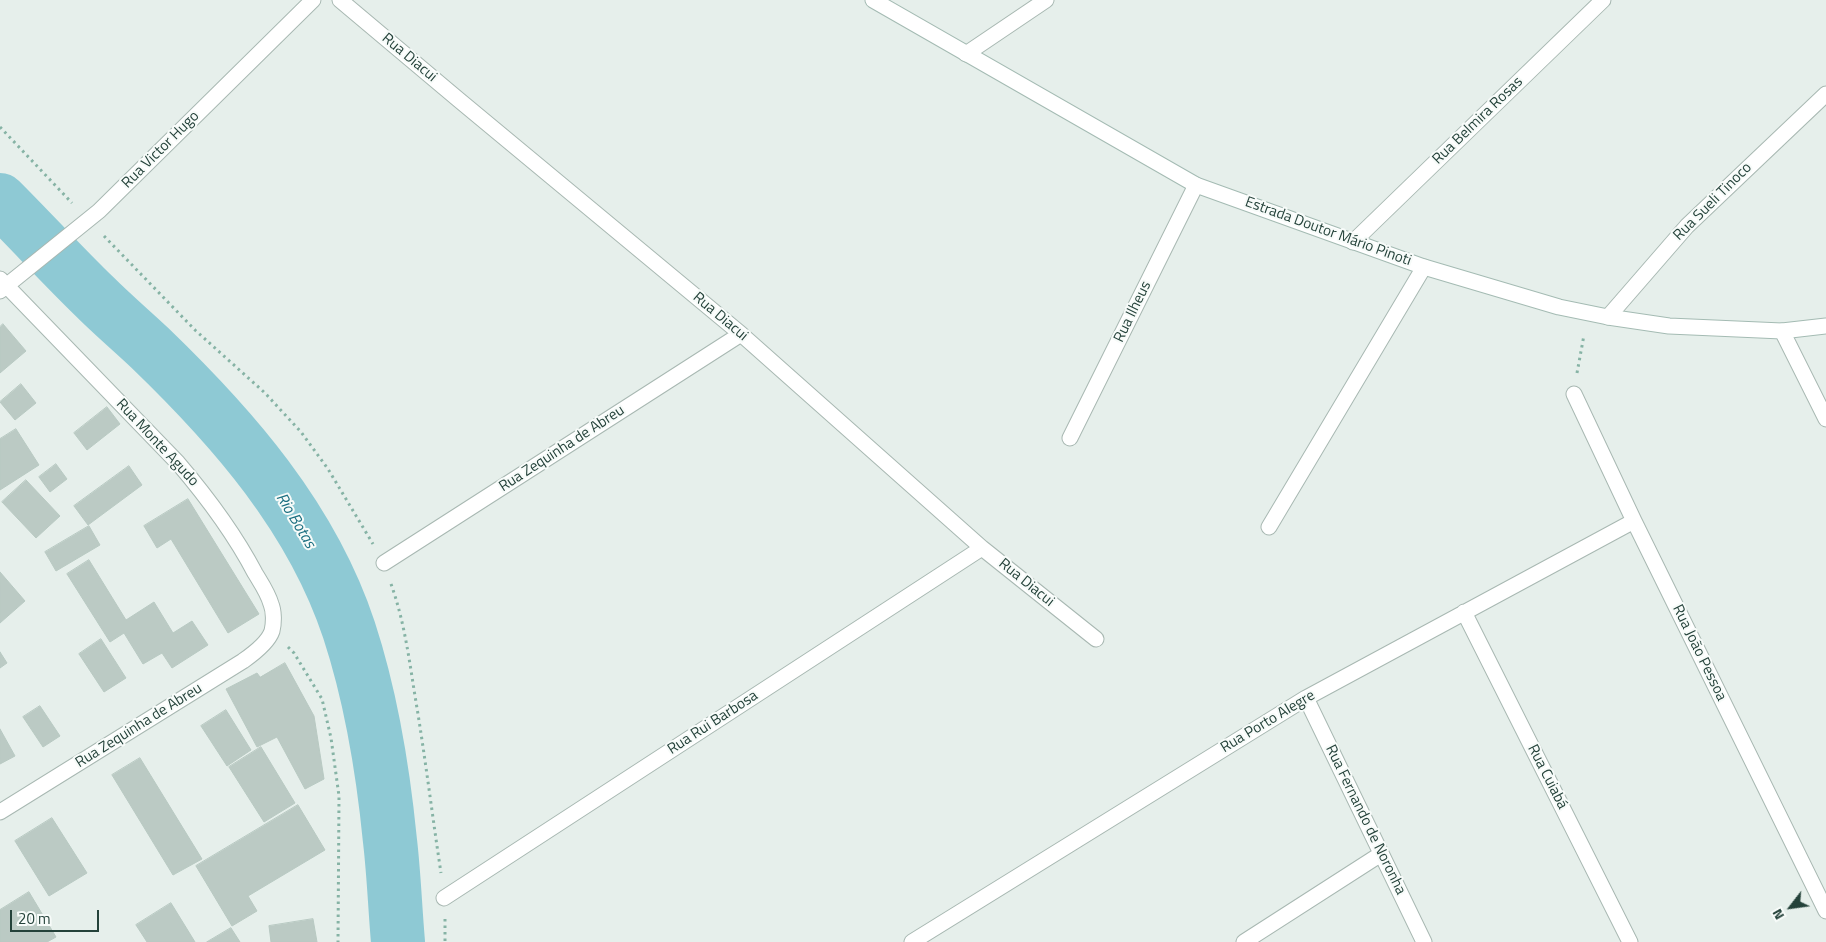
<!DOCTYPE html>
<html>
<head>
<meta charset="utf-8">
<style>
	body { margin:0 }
	#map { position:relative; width:1826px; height:942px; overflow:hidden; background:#e6efeb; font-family:"Titillium Web",sans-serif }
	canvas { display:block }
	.north { position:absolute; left:1766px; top:882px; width:50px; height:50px; -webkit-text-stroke:4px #f7fbf9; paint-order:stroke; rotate:240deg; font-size:14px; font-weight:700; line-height:20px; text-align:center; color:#24423a }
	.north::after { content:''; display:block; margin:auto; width:18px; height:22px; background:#24423a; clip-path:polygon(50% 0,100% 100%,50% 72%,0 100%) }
	.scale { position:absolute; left:10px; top:910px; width:89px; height:22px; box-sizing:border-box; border:2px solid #24423a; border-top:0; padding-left:6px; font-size:15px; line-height:18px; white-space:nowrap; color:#24423a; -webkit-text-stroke:4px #f7fbf9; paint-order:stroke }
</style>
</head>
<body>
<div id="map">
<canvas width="1826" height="942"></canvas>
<div class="north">N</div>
<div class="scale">20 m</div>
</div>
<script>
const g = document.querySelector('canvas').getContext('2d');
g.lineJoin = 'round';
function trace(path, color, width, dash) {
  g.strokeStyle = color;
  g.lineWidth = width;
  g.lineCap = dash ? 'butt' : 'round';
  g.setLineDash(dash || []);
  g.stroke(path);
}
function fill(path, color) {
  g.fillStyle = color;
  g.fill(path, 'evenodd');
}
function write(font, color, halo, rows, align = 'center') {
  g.font = font + ' "Titillium Web",sans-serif';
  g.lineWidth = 4;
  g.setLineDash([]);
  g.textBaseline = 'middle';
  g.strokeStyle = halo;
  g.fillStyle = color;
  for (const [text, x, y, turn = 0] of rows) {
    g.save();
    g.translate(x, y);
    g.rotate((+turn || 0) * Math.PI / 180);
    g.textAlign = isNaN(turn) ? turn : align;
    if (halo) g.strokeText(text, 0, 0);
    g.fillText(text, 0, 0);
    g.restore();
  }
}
trace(new Path2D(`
	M0,200c32,32 63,66 95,97 18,18 37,34 55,51 83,80 162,170 199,282 22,67 34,140 41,211 4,34 5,67 8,101`), '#8ec9d4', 54);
const building = new Path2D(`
	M3,324l23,27 -26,22v-46z
	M21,384l15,19 -21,17 -15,-18z
	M107,407l13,17 -33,26 -13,-17z
	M16,429l23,36 -39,25v-51z
	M56,464l11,15 -17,13 -11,-15z
	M129,466l13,19 -54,40 -14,-19z
	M26,480l34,36 -24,22 -34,-36z
	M188,499l71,115 -31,19 -57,-94 -14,9 -13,-22z
	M89,526l11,19 -44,26 -11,-19z
	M89,560l37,60 28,-18 19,31 19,-12 16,24 -36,23 -10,-15 -19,11 -19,-31 -14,9 -43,-68z
	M0,572l25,29 -25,22z
	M101,639l25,39 -22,14 -25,-38z
	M0,652l7,11 -7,5z
	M285,663l29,53 10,63 -19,10 -28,-52 -20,10 -31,-58 31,-16 3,4z
	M40,706l20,30 -17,11 -20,-30z
	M226,710l25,40 -24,16 -26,-40z
	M0,729l15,27 -15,8z
	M261,747l34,56 -31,19 -35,-55z
	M140,758l62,101 -29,16 -61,-100z
	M298,805l27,45 -77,46 9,15 -25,15 -36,-60z
	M52,818l35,55 -38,23 -34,-55z
	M29,892l27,45 -9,5h-47v-32z
	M171,903l24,39h-48l-11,-17z
	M313,919l4,23h-46l-2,-16z
	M231,928l9,14h-33z`);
fill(building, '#bbcac4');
trace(building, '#b8c9c2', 1);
const street = new Path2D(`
	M340,0l119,100 282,234 241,214 114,91
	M966,54l80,-54
	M1353,242l250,-242
	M0,279l178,184c29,34 56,70 77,110 6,10 13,20 16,31 3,7 3,19 1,27 -4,12 -19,23 -29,30l-243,151
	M0,291l99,-80 214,-211
	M1608,317l79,-91 139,-132
	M1782,331l44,88
	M1574,394l60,127 192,390
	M1070,438l126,-253
	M1269,527l155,-260
	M384,563l357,-229
	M1464,612l166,330
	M1306,698l118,244
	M444,898l538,-350
	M912,942l394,-244 328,-177
	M1244,942l137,-88`);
const secondary = new Path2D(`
	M873,0l323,185 228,82 135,40 49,10 61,9 113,5 44,-5`);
trace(street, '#a8b8b2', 17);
trace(secondary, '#a4bbb3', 17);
trace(new Path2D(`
	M0,127l72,76
	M104,236l91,94 70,63 36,39 27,37 45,75
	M1577,373l7,-38
	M391,584c13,36 18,74 24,112 10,59 17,118 26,177
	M288,647l6,6 28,46 9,39 8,58 -1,146
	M445,919v23`), '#86b3a5', 3, [2.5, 4]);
trace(street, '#fff', 15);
trace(secondary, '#fff', 15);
write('15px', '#24423a', '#f7fbf9', [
	["Rua Diacui",409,58,40],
	["Rua Belmira Rosas",1478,121,-44],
	["Rua Victor Hugo",161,150,-45],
	["Rua Sueli Tinoco",1713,202,-45],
	["Estrada Doutor Mário Pinoti",1328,232,20],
	["Rua Ilheus",1133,312,-64],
	["Rua Diacui",720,317,40],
	["Rua Monte Agudo",157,443,47],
	["Rua Zequinha de Abreu",562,449,-33],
	["Rua Diacui",1026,583,39],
	["Rua João Pessoa",1699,653,64],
	["Rua Porto Alegre",1268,722,-31],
	["Rua Rui Barbosa",713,723,-33],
	["Rua Zequinha de Abreu",139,726,-32],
	["Rua Cuiabá",1547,777,63],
	["Rua Fernando de Noronha",1365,820,64]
]);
write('italic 16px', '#1c6f80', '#f7fbf9', [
	["Rio Botas",295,521,59]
]);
</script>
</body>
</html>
